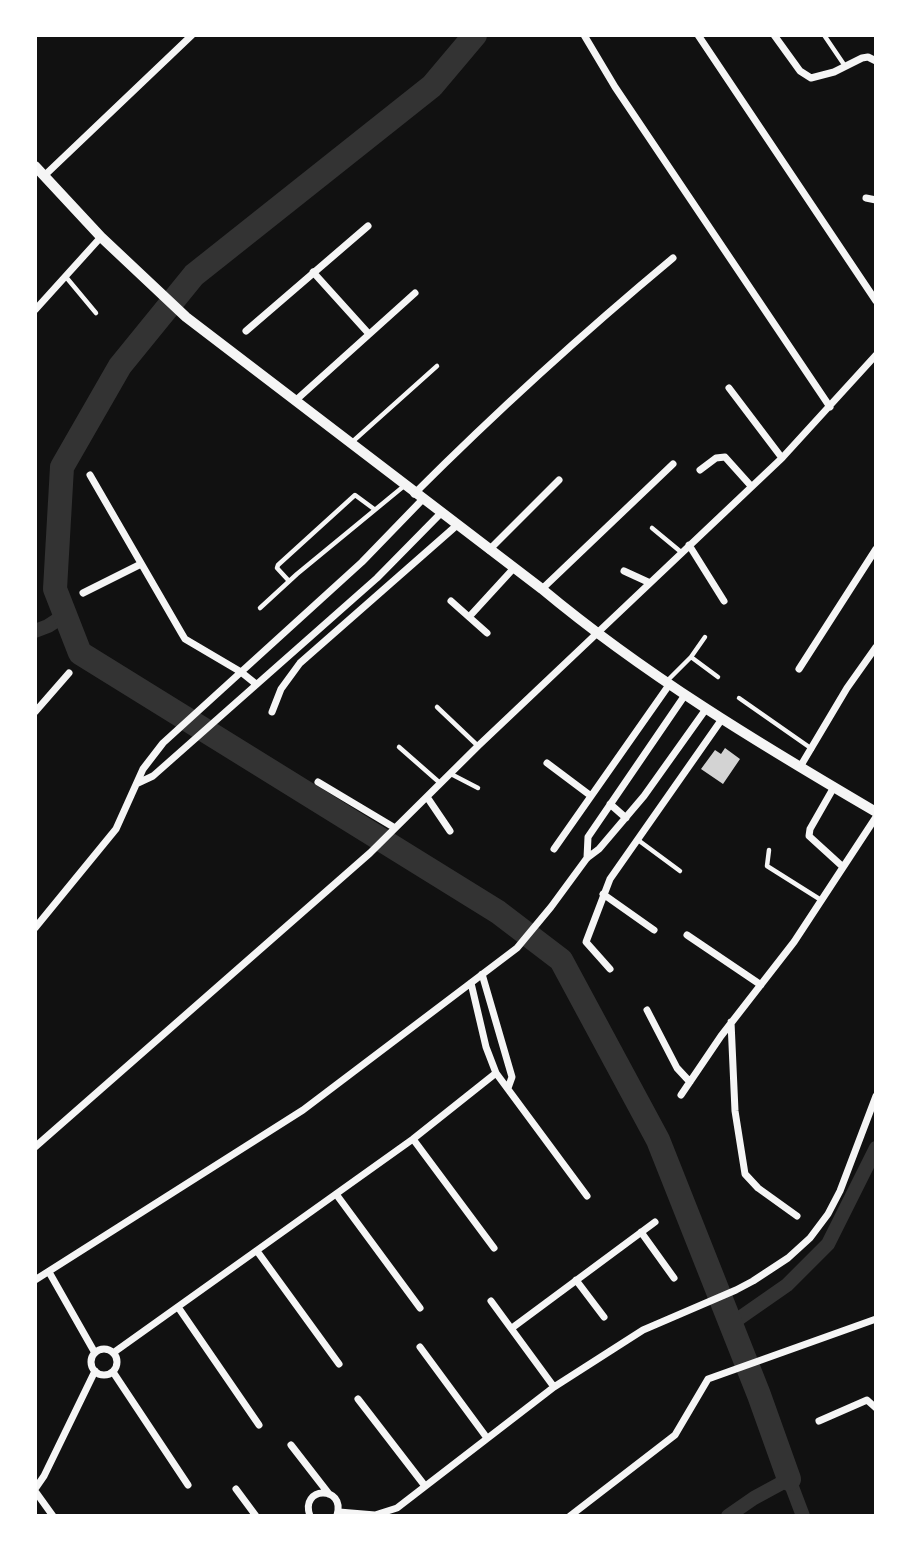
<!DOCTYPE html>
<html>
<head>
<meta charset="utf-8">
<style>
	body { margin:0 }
	#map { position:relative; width:911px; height:1551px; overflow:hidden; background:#111; font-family:"Open Sans",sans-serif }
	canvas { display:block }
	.frame { position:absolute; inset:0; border:37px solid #fff; pointer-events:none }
</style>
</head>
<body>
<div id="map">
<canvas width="911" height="1551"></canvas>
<div class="frame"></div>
</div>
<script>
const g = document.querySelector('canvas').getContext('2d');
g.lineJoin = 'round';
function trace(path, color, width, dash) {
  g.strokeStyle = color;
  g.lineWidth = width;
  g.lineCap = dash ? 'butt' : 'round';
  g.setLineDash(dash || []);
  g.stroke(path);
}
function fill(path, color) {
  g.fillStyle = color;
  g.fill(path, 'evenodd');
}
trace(new Path2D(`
	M35,631l13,-5 17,-11
	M731,1324l56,-39 41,-41 48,-96
	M728,1516l26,-18 35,-19 14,37`), '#333', 14);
trace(new Path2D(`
	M475,35l-43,51 -238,189 -74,91 -58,101 -7,122 25,64 418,259 63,48 97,180 101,255 30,84`), '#333', 24);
fill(new Path2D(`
	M725,748l15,11 -17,25 -22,-15 14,-19 6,4z`), '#d3d3d3');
trace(new Path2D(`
	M824,35l21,31
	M66,277l30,36
	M351,443l86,-77
	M652,528l29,24
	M289,581l-12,-13 1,-3 77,-70 19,14
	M260,608l37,-34 107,-88
	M691,657l27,20
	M667,681l24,-24 14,-20
	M739,698l73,51
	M437,707l41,39
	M399,747l41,36
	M451,774l27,14
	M638,840l42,31
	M769,850l-2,16 54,34`), '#f5f5f5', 4.5);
trace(new Path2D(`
	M584,35l31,52 215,320
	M698,35l178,266
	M774,35l26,36 11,7 23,-6 28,-14 6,-1 8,4
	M44,176l148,-141
	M866,198l10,2
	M313,272l56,62
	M35,310l66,-73
	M246,331l122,-105
	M729,388l53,70
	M295,401l120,-108
	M700,470l16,-12 9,-1 26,29
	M90,475l92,159 3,5 56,33 15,12
	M414,494c83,-83 169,-161 259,-236
	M689,545l35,56
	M489,550l70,-70
	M624,571l24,11
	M542,589l131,-125
	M83,593l58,-29
	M451,601l36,32
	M469,617l44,-48
	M799,669l77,-120
	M35,712l34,-39
	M272,712l9,-23 19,-26 156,-137
	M547,763l44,33
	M800,767l47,-79 29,-41
	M318,782l77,46
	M138,783l15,-7 224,-198 64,-65
	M834,787l-24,42 -1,7 34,31
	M427,797l23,34
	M610,804l16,14
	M554,849l115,-164
	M587,858l1,-21 97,-142
	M603,894l51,36
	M35,928l81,-99 27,-60 20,-26 199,-181 60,-62
	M687,935l74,50
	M610,969l-24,-27 24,-63 112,-160
	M482,974l30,103 -4,11
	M471,983l15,64 10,26 91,123
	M647,1010l30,58 13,14
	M731,1022l4,89 10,63 13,14 39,28
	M681,1095l40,-59 73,-94 82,-125
	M413,1139l81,109
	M35,1147l335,-294 108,-107 304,-288 94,-103
	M336,1194l84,114
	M641,1232l33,46
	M257,1251l82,113
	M49,1272l46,81
	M35,1280l268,-170 214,-162 34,-41 36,-49 12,-9 45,-53 62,-87
	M576,1280l28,37
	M491,1301l63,86 89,-57 93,-40 17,-9 35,-23 22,-20 18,-24 12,-23 36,-95
	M178,1307l81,118
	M512,1328l143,-106
	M420,1347l67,91
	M91 1362a13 13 0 1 1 26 0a13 13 0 1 1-26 0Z
	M113,1353l300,-214 83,-66
	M113,1372l75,113
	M358,1399l67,87
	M819,1421l48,-21 9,8
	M291,1445l38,49
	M35,1489l9,-13 51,-105
	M236,1489l20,27
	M35,1491l18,25
	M339,1512l36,3 22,-7 157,-121
	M310,1516c-11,-30 36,-31 27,-1
	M570,1516l105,-81 33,-56 168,-60`), '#f5f5f5', 7);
trace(new Path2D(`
	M35,166l66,71 85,80 356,272c103,86 218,155 334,223`), '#f5f5f5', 10);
</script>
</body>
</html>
